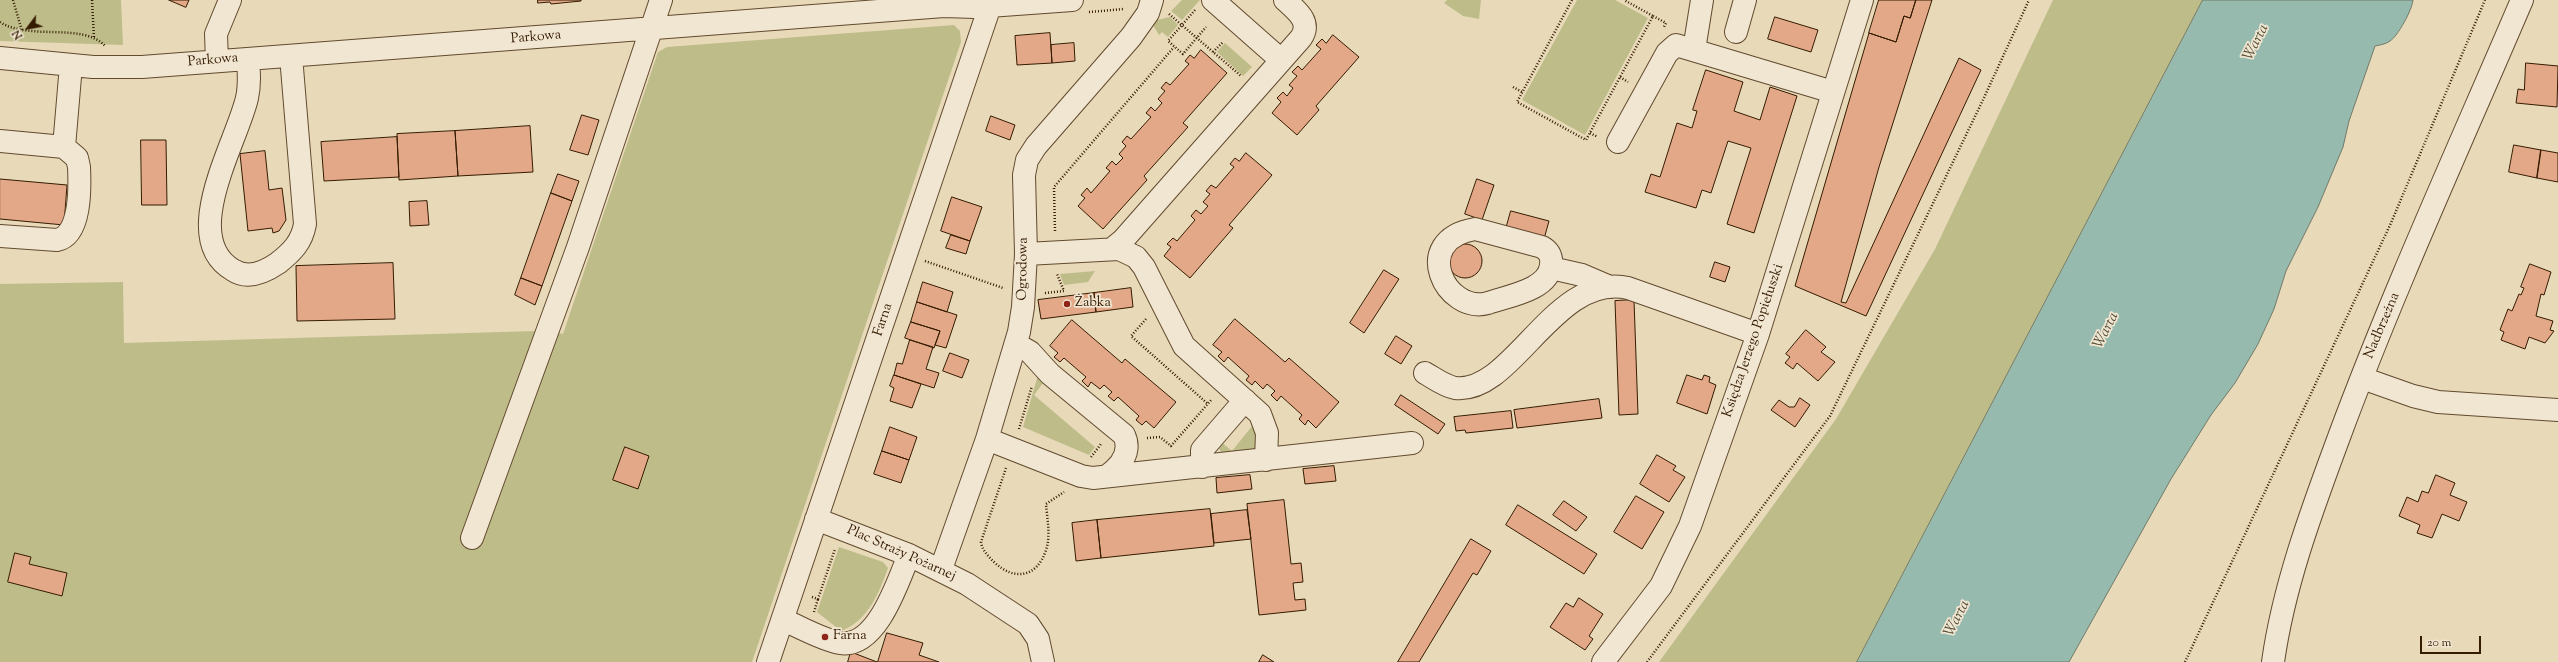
<!DOCTYPE html>
<html>
<head>
<meta charset="utf-8">
<style>
	body { margin:0 }
	#map { position:relative; width:2558px; height:662px; overflow:hidden; background:#e8d9b9; font-family:"Sorts Mill Goudy",serif }
	canvas { display:block }
	.north { position:absolute; left:8px; top:8px; width:40px; height:40px; -webkit-text-stroke:3px #f0e6d2; paint-order:stroke; rotate:238deg; font-size:11px; font-weight:700; line-height:16px; text-align:center; color:#351b00 }
	.north::after { content:''; display:block; margin:auto; width:14px; height:18px; background:#351b00; clip-path:polygon(50% 0,100% 100%,50% 72%,0 100%) }
	.scale { position:absolute; left:2420px; top:636px; width:61px; height:18px; box-sizing:border-box; border:2px solid #351b00; border-top:0; padding-left:5px; font-size:12px; line-height:14px; white-space:nowrap; color:#351b00; -webkit-text-stroke:3px #f0e6d2; paint-order:stroke }
</style>
</head>
<body>
<div id="map">
<canvas width="2558" height="662"></canvas>
<div class="north">N</div>
<div class="scale">20 m</div>
</div>
<script>
const g = document.querySelector('canvas').getContext('2d');
g.lineJoin = 'round';
function fill(path, color) {
  g.fillStyle = color;
  g.fill(path, 'evenodd');
}
function trace(path, color, width, dash) {
  g.strokeStyle = color;
  g.lineWidth = width;
  g.lineCap = dash ? 'butt' : 'round';
  g.setLineDash(dash || []);
  g.stroke(path);
}
function write(font, color, halo, rows, align = 'center') {
  g.font = font + ' "Sorts Mill Goudy",serif';
  g.lineWidth = 3.5;
  g.setLineDash([]);
  g.textBaseline = 'middle';
  g.strokeStyle = halo;
  g.fillStyle = color;
  for (const [text, x, y, turn = 0] of rows) {
    g.save();
    g.translate(x, y);
    g.rotate((+turn || 0) * Math.PI / 180);
    g.textAlign = isNaN(turn) ? turn : align;
    if (halo) g.strokeText(text, 0, 0);
    g.fillText(text, 0, 0);
    g.restore();
  }
}
fill(new Path2D(`
	M0,0h121l2,45 -123,-4z
	M1182,0h18l-18,20 -11,-9z
	M1447,0h34l-2,19 -16,-3 -19,-13z
	M1577,0h38l33,18 -63,117 -63,-35z
	M2053,0h150l-346,662h-198l177,-243 99,-170z
	M1170,17l8,8 -10,12 -6,-5 -3,3 -6,-10 4,-5z
	M954,25l6,6 1,11 -209,620h-752v-378l123,-2 1,61 412,-12 2,-3 25,6 95,-282 9,-5z
	M1225,43l27,24 -9,9 -26,-24z
	M1095,271l-7,11 -24,3 -4,-11z
	M1038,375l5,8 -9,12 61,52 -6,8 -66,-28z
	M1257,420l-1,28 -6,5 -27,2 -5,-8 2,-6 12,10z
	M839,547l44,15 5,6c-9,25 -20,53 -47,63l-24,-19z`), '#bebd8a');
const water = new Path2D(`
	M2203,0h210c-1,10 -15,36 -23,41 -4,3 -10,4 -15,5l-26,75 -6,26 -25,60 -32,64 -12,38 -16,35 -23,39 -24,32 -40,64 -102,183h-212z`);
fill(water, '#97baae');
trace(water, '#707a68', 1);
const building = new Path2D(`
	M169,0h20l-3,7z
	M538,0h43v1l-30,3 -1,-2 -12,1z
	M1879,0h37l-6,18 -6,-2 -8,26 -27,-9z
	M1916,0h16l-53,167 -38,135 5,1 113,-245 22,12 -115,246 -71,-30 74,-253 27,9 8,-26 6,2z
	M1775,17l43,13 -7,22 -43,-13z
	M1050,33l2,30 -35,2 -2,-29z
	M1333,35l26,22 -43,49 3,4 -22,25 -25,-22 9,-11 -4,-4 6,-6 4,4 6,-8 -4,-3 8,-9 -5,-4 6,-6 4,4 19,-21 -5,-4 6,-6 4,4z
	M1074,43l1,18 -23,2 -1,-18z
	M1201,50l26,23 -44,50 5,4 -44,49 3,4 -44,49 -25,-23 7,-8 -4,-3 6,-7 4,5 19,-22 -4,-3 6,-7 4,4 7,-7 -4,-4 7,-8 -4,-4 5,-6 4,3 20,-22 -5,-4 5,-6 4,4 7,-8 -4,-4 7,-8 -4,-3 5,-6 4,3 19,-21 -4,-3 5,-6 4,3z
	M2526,63l32,3 -1,41 -41,-4 2,-14 6,1z
	M1706,70l37,12 -9,29 26,9 10,-33 27,9 -43,137 -27,-9 24,-76 -23,-7 -17,52 -9,-3 -6,18 -51,-16 6,-18 9,3 17,-54 15,5 5,-17 -4,-1z
	M582,115l17,5 -11,35 -18,-5z
	M991,116l24,9 -5,15 -24,-9z
	M530,126l3,46 -75,4 -3,-45z
	M455,131l3,45 -59,4 -2,-46z
	M397,137l2,40 -75,4 -3,-39z
	M141,140h25l1,65h-25z
	M2514,145l27,5 -4,28 -28,-6z
	M2541,150l17,3v29l-21,-4z
	M265,151l4,39 13,-2 4,32 -7,11 -6,2 -1,-5 -24,3 -8,-77z
	M1246,153l26,22 -43,50 4,3 -43,50 -26,-22 7,-9 -4,-3 6,-6 4,3 18,-21 -4,-4 5,-6 5,4 7,-8 -5,-4 7,-8 -4,-3 5,-6 5,3 18,-21 -4,-3 5,-6 4,3z
	M558,174l21,7 -7,20 -21,-8z
	M0,179l67,6 -3,40 -64,-6z
	M1477,179l17,6 -12,35 -17,-6z
	M551,193l21,8 -30,85 -21,-8z
	M952,197l30,10 -12,34 -29,-10z
	M427,201l2,24 -19,1 -1,-24z
	M1511,211l38,10 -5,18 -38,-10z
	M951,235l19,6 -4,13 -20,-6z
	M1448 261a17 17 0 1 1 34 0a17 17 0 1 1-34 0Z
	M1715,262l15,5 -5,15 -15,-5z
	M393,263l2,56 -98,2 -1,-55z
	M2530,264l21,8 -7,23 -3,-1 -5,22 17,5 -3,9 4,1 -9,12 -16,-6 -4,12 -24,-9 3,-8 -4,-2 8,-21 4,2 7,-17 2,1 3,-7 -3,-1z
	M1384,270l15,9 -35,54 -14,-10z
	M521,278l21,8 -7,19 -20,-10z
	M923,282l30,10 -6,20 -30,-10z
	M1131,288l2,19 -37,5 -2,-19z
	M1094,293l2,19 -55,7 -3,-19z
	M1634,300l4,114 -19,1 -4,-114z
	M917,302l40,13 -11,33 -11,-3 5,-14 -29,-9z
	M1235,319l50,43 4,-4 50,44 -23,26 -8,-8 -3,5 -6,-6 3,-4 -21,-19 -4,5 -6,-6 4,-4 -8,-7 -4,5 -8,-8 -3,4 -6,-5 3,-4 -21,-19 -4,5 -6,-6 4,-4 -9,-7z
	M1072,320l50,43 3,-4 51,43 -22,26 -8,-7 -4,4 -6,-5 3,-4 -21,-19 -4,4 -6,-5 4,-4 -8,-7 -4,4 -9,-7 -3,5 -6,-6 4,-4 -22,-19 -4,4 -6,-5 4,-4 -8,-7z
	M911,322l29,9 -6,17 -29,-10z
	M1806,330l20,17 -5,5 14,10 -17,19 -21,-18 -4,6 -8,-6 5,-6 -4,-3z
	M1396,336l16,10 -11,18 -16,-10z
	M910,340l23,7 -7,22 13,4 -5,15 -40,-13 3,-12 5,1z
	M950,353l19,7 -7,18 -19,-7z
	M894,375l27,9 -9,24 -22,-7 4,-13 -4,-2z
	M1687,375l15,5 2,-5 6,2 -1,5 7,3 -9,29 -30,-11z
	M1401,395l44,29 -7,10 -43,-29z
	M1800,398l10,7 -15,22 -24,-17 8,-10 10,7h5z
	M1599,399l3,19 -85,10 -3,-18z
	M1511,411l2,17 -47,5 -1,-3 -9,1 -2,-14z
	M890,427l27,10 -8,23 -27,-9z
	M625,447l24,9 -11,33 -25,-9z
	M882,451l27,9 -8,23 -27,-9z
	M1657,455l19,11 -3,4 12,7 -16,25 -29,-18z
	M1334,466l2,15 -31,3 -2,-15z
	M1250,475l2,14 -35,4 -1,-15z
	M2436,475l19,8 -5,12 17,7 -8,19 -17,-7 -10,24 -15,-5 3,-8 -21,-9 8,-19 11,5 4,-11 6,2z
	M1636,496l28,16 -22,37 -28,-17z
	M1284,500l7,64 10,-1 2,19 -10,1 2,17 10,-1 1,11 -47,5 -12,-111z
	M1564,501l23,16 -11,14 -23,-16z
	M1518,505l79,49 -13,20 -78,-49z
	M1210,509l4,37 -113,12 -4,-38z
	M1247,510l4,29 -37,4 -3,-29z
	M1097,520l4,38 -25,3 -4,-38z
	M1471,539l20,12 -14,24 -4,-2 -54,89h-21z
	M15,553l16,4 -2,7 38,9 -5,23 -54,-14z
	M1579,598l24,16 -14,22 4,3 -8,11 -35,-23 16,-24 7,4z
	M887,633l36,10 -4,12 20,7h-61z
	M851,652l26,10h-29z
	M1263,655l11,7h-15z`);
fill(building, '#e2a887');
trace(building, '#351b00', 1);
const minor = new Path2D(`
	M1213,0l68,60
	M1736,32l9,-32
	M1694,50l8,-50
	M0,58l93,9h49l802,-61 31,1 97,-7
	M248,59c1,13 2,26 -1,39 -10,44 -69,140 -14,172 15,10 32,2 45,-7 14,-11 24,-21 27,-39l-14,-168
	M217,61l-1,-27 14,-34
	M0,141l64,6 7,-82
	M1618,142l49,-89 9,-8 157,47
	M1475,229l67,18c7,4 10,9 9,18 -2,25 -43,31 -63,38 -42,12 -79,-63 -13,-74z
	M0,236l57,4c24,-5 23,-52 22,-73l-2,-9 -13,-11
	M1112,249l11,-9 178,-202c11,-16 -4,-27 -16,-38
	M1026,254l93,-5 17,8 8,10 40,79 76,68 7,19 -1,27
	M1551,268l31,7 28,12
	M1016,344l14,8 20,22 74,61c8,17 -4,32 -17,41
	M1425,373c9,5 19,13 30,15 58,7 99,-116 173,-100l130,46
	M2362,378l51,18 25,6 120,8
	M987,439l94,37 12,2 319,-35
	M1202,467v-17l43,-50
	M816,519l93,36 58,29 61,40 10,15 5,23
	M472,538l106,-291 83,-247
	M941,569l46,-130 32,-107 4,-25 3,-53 -2,-79 3,-15 9,-14 95,-109 17,-24 4,-13
	M783,620c18,7 37,19 57,23 37,6 58,-62 69,-88
	M768,662l224,-662
	M1603,662l58,-76 29,-60 68,-192 104,-334
	M2273,662c11,-78 39,-152 66,-225 55,-148 121,-292 183,-437`);
trace(minor, '#624a2e', 24);
trace(new Path2D(`
	M13,0l9,31
	M92,0l2,38
	M1572,0l-55,102 69,38 67,-124 -29,-16
	M1195,10l-27,31 15,13 23,-27
	M1089,12l35,-3
	M1169,14l72,62
	M1653,16l13,7 -2,4
	M0,22c29,19 83,0 105,24
	M1213,52l10,-10
	M1620,77l8,5
	M1513,87l9,5
	M1590,133l8,4
	M1055,231l-1,-44 120,-140
	M925,261l78,27
	M1045,293l19,-2 -7,-17
	M1146,319l-15,17 77,68
	M1019,429l13,-43
	M1147,438l13,-1 11,9 41,-47
	M1091,457l10,-13
	M1006,468l-25,74c1,8 7,14 13,20 20,19 43,16 52,-12 5,-14 1,-32 0,-46l18,-12
	M812,597l6,2 17,-50
	M814,612l4,-13
	M1647,662l183,-246 152,-314 47,-102
	M2185,662l206,-439 94,-223`), '#351b00', 2.5, [1, 2]);
trace(minor, '#f0e6d2', 22);
for (const [x, y, r, color] of [
	[1067,304,4,"#8f2418"],
	[825,637,4,"#8f2418"]
]) {
  const dot = new Path2D();
  dot.arc(x, y, r, 0, 2 * Math.PI);
  g.fillStyle = color;
  g.fill(dot);
  trace(dot, '#f0e6d2', 1.5);
}
write('14px', '#351b00', '#f0e6d2', [
	["Parkowa",536,38,-5],
	["Parkowa",213,61,-5],
	["Ogrodowa",1024,269,-89],
	["Farna",884,320,-72],
	["Nadbrzeżna",2383,326,-67],
	["Księdza Jerzego Popiełuszki",1754,341,-71],
	["Plac Straży Pożarnej",901,554,24]
]);
write('14px', '#351b00', '#f0e6d2', [
	["Żabka",1075,304],
	["Farna",833,637]
], 'left');
write('italic 15px', '#524b34', '#f0e6d2', [
	["Warta",2257,43,-63],
	["Warta",2107,331,-63],
	["Warta",1958,619,-63]
]);
</script>
</body>
</html>
